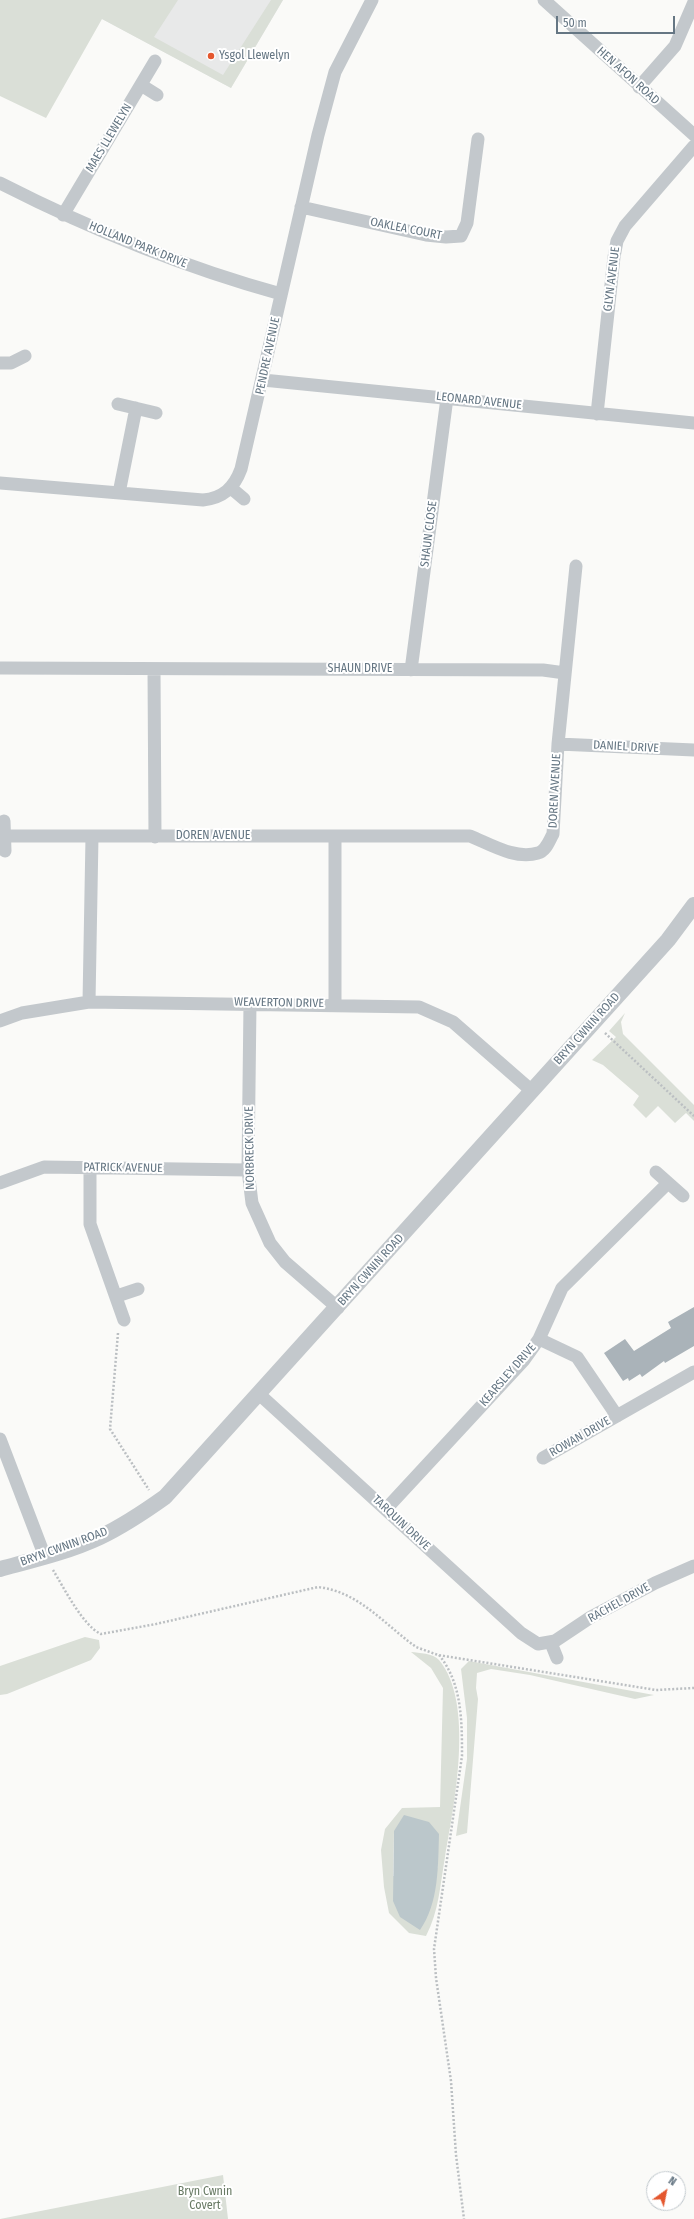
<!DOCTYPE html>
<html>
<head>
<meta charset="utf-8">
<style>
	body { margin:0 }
	#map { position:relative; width:694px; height:2219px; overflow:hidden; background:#fafaf8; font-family:"Fira Sans Condensed",sans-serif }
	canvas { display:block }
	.north { position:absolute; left:646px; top:2171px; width:40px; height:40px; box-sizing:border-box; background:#fff; border:1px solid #c1c8cd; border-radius:50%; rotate:33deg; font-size:11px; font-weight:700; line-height:16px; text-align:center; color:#657683 }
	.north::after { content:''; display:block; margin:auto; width:14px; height:18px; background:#e4572e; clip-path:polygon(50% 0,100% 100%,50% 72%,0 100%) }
	.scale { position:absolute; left:556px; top:16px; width:119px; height:18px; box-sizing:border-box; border:2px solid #657683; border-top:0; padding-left:5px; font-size:12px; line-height:14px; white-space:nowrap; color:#657683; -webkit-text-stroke:3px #fff; paint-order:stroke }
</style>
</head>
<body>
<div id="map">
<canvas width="694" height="2219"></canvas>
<div class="north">N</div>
<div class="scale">50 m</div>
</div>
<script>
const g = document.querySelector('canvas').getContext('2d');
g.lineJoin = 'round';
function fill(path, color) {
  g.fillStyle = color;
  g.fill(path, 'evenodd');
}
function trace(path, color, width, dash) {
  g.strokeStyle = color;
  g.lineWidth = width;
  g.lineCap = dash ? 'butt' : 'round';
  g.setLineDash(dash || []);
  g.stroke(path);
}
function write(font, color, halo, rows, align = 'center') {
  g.font = font + ' "Fira Sans Condensed",sans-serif';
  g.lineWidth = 4;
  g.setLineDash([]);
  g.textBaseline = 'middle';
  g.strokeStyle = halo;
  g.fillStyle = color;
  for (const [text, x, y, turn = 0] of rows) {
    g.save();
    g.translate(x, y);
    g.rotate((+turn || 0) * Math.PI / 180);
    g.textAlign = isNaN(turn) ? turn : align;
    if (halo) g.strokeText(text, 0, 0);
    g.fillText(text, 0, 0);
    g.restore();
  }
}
fill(new Path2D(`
	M52,0h231l-52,88 -129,-69z`), '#e8e9e9');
fill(new Path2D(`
	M0,0h178l-24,37 69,38 48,-75h12l-52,88 -129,-69 -56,99 -46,-22z
	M625,1013l-4,9 2,12 71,71v16l-8,-8 -11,10 -17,-17 -12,12 -13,-13 6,-9 -36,-31 -11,-5 24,-23 -7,-6z
	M85,1637l14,3 1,8 -9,12 -84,34 -7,1v-29z
	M411,1652c8,1 22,1 28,8 36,43 15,145 6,197 -5,28 -6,54 -19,79l-17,-3 -20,-20 -5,-26 -3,-37 4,-21 17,-21 38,-1 3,-119 -12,-20zM394,1831l44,31 -2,14h-43z
	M469,1661l185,34 -19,4 -105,-24 -39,-6 -14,4 -1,15 2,11 -11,134 -11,3 11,-77v-41l-6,-49z
	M223,2175l5,44h-228z`), '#dadfd7');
fill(new Path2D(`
	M404,1815l25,7 10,12c-1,32 0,69 -19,96l-20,-13 -7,-16 1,-70z`), '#bbc7cb');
fill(new Path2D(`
	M694,1307v39l-29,17 -1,-2 -22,16 -2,-3 -11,7 -1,-3 -5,3 -19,-28 21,-14 9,12 37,-23 -3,-6z`), '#aab3b9');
trace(new Path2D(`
	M605,1033l89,83
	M118,1333l-8,96 39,61
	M53,1570c11,18 30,56 48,64l55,-10 162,-37c37,4 62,32 90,54l8,6 22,8 218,35 38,-2
	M439,1655c23,28 23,66 23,101l-28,193 2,29 15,103 5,74 8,64`), '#bbbfc2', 2.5, [2, 2]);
trace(new Path2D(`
	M544,0l150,135
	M141,85l16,10
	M639,87l36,-41 19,-44
	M0,183c90,46 183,84 281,111
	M301,207l125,28 20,2 15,-1 6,-13 11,-84
	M63,215l92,-154
	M0,363h11l14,-7
	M263,380l431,43
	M118,404l38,9
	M597,414l17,-157 3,-16 8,-15 69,-80
	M0,483l203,17c20,-2 31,-12 38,-31l77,-334 17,-63 37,-72
	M231,488l13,11
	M119,493l17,-85
	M0,668l543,2 22,3
	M154,669l1,168
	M411,670l36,-272
	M558,744l136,6
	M4,821l1,30
	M4,836h466c20,8 45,24 68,17 8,-2 11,-12 15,-19l5,-90 18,-178
	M335,836v168
	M89,1002l3,-165
	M250,1003l-2,167 4,33 18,40 15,19 53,46
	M0,1021l22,-8 67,-11 330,5 34,15 79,69
	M90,1168v56l34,96
	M656,1172l27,24
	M0,1183l44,-16 204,3
	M117,1296l21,-7
	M539,1339l38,18 40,59
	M259,1394l262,239 17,11 17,-3 36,-24 64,-34 39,-17
	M0,1439l45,118
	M543,1458l151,-86
	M386,1509l138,-149 15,-21 23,-51 106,-105
	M551,1643l6,15`), '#c3c8cc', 13);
trace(new Path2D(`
	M0,1569c33,-9 68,-17 100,-32 23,-11 44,-25 65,-40l503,-557 26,-35`), '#c3c8cc', 16);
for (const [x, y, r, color] of [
	[211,56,4,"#e4572e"]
]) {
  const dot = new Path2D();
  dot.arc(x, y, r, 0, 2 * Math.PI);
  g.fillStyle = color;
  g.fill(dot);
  trace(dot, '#fff', 1.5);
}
write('12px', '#657683', '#fff', [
	["Ysgol Llewelyn",219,56]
], 'left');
write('12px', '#657683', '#fff', [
	["HEN AFON ROAD",628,76,42],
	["MAES LLEWELYN",109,138,-59],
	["OAKLEA COURT",406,229,11],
	["HOLLAND PARK DRIVE",138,245,22],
	["GLYN AVENUE",612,279,-83],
	["PENDRE AVENUE",268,356,-78],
	["LEONARD AVENUE",479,401,6],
	["SHAUN CLOSE",429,534,-83],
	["SHAUN DRIVE",360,669],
	["DANIEL DRIVE",626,747,3],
	["DOREN AVENUE",555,791,-87],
	["DOREN AVENUE",213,836],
	["WEAVERTON DRIVE",279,1003,1],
	["BRYN CWNIN ROAD",587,1029,-48],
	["NORBRECK DRIVE",250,1148,-91],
	["PATRICK AVENUE",123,1168,1],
	["BRYN CWNIN ROAD",371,1270,-48],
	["KEARSLEY DRIVE",508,1375,-49],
	["ROWAN DRIVE",580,1437,-30],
	["TARQUIN DRIVE",401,1523,43],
	["BRYN CWNIN ROAD",64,1547,-20],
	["RACHEL DRIVE",619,1603,-29]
]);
write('12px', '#687a64', '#fff', [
	["Bryn Cwnin",205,2192],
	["Covert",205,2206]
]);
</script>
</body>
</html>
